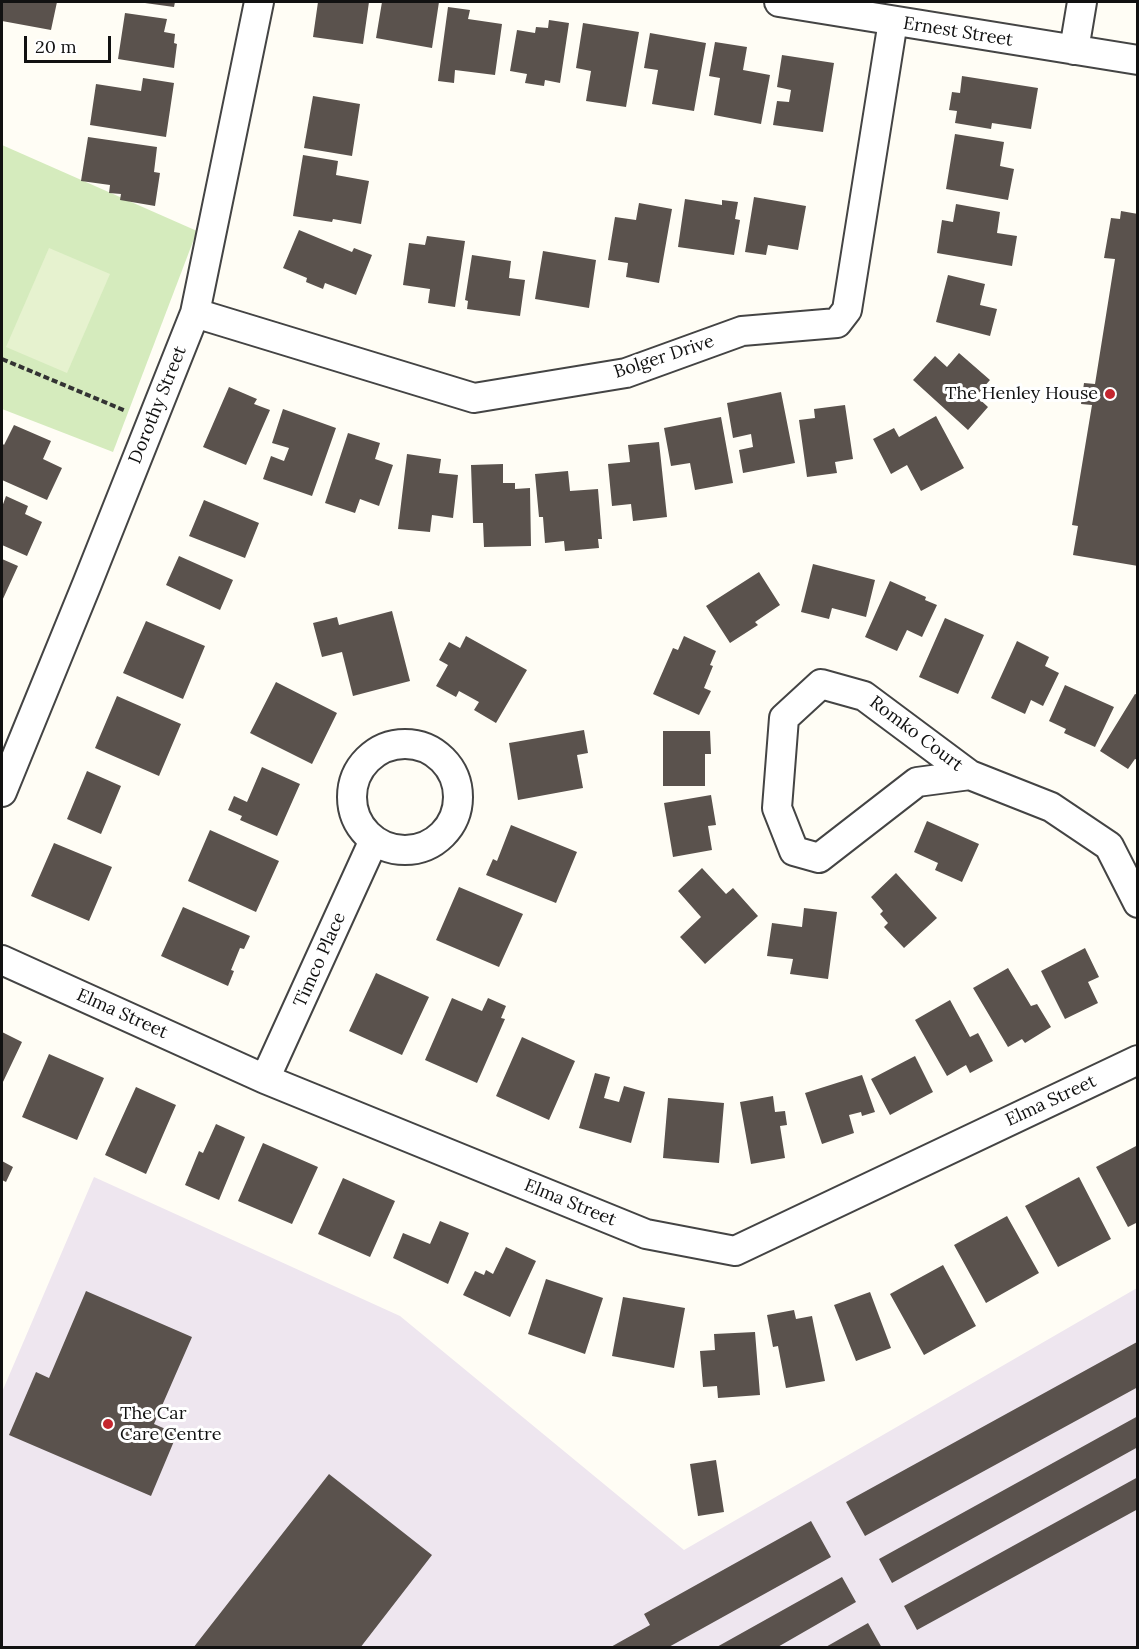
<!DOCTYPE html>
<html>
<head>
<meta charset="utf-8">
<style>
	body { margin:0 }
	#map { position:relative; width:1139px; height:1649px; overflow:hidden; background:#fffdf5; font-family:Lora,serif }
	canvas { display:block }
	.frame { position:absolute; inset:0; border:3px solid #111; pointer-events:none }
	.scale { position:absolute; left:24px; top:36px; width:87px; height:27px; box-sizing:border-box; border:3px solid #111; border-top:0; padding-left:8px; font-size:18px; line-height:21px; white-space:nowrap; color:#111; -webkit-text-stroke:4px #fff; paint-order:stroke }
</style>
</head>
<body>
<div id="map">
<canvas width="1139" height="1649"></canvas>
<div class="frame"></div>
<div class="scale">20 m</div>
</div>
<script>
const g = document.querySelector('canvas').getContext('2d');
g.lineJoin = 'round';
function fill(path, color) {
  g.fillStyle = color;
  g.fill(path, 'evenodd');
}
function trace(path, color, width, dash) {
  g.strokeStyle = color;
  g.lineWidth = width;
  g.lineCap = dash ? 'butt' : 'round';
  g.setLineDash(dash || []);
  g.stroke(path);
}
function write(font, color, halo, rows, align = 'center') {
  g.font = font + ' Lora,serif';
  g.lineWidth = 6;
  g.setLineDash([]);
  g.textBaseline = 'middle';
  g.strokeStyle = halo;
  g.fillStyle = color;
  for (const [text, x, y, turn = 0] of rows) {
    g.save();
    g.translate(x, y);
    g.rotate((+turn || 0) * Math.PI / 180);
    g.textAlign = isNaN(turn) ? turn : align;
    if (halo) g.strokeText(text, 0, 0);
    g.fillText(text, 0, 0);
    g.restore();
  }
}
fill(new Path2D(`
	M94,1177l306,139 284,234 453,-262v359l-1135,1v-256z`), '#eee6ef');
fill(new Path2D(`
	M2,145l195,86 -84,221 -111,-43z`), '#d5ebbd');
fill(new Path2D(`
	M49,248l61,26 -43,99 -61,-26z`), '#e6f2cf');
fill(new Path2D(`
	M2,2h55l-6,28 -49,-9z
	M145,2h30l-1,5 -29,-4z
	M318,2h51l-6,42 -50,-7z
	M382,2h57l-7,46 -56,-10z
	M448,7l22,3 -2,9 34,5 -7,51 -40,-5 -1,13 -16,-2z
	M125,13l42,6 -3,13 11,2 -1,9 3,1 -3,24 -56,-9z
	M549,20l20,3 -9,60 -15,-3 -1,6 -19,-3 2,-9 -17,-3 7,-41 18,3 1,-6 12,1z
	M583,23l56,9 -13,75 -40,-6 5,-30 -15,-3z
	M650,33l56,10 -12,68 -42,-7 6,-34 -14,-2z
	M715,42l32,5 -4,23 27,5 -9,49 -47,-9 6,-37 -11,-2z
	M782,55l52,8 -11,69 -50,-7 4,-24 12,1 2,-12 -14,-3z
	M962,76l76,12 -7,41 -39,-6 -1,6 -36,-6 2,-12 -8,-1 3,-18 8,1z
	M143,78l31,5 -8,54 -76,-12 6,-41 45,7z
	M313,96l47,8 -8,52 -48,-8z
	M955,134l49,8 -4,24 14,3 -6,31 -62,-11z
	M88,137l69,10 -3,25 6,1 -5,33 -35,-6 1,-6 -12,-1 1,-8 -29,-4z
	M303,155l35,6 -2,14 33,6 -8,43 -28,-5 -1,3 -39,-6z
	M754,197l52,9 -8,44 -30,-5 -2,10 -21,-3z
	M685,199l37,6v-5l16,2 -3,17 5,1 -6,35 -56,-8z
	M639,203l33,6 -13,74 -33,-6 2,-14 -20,-3 7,-43 21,3z
	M956,204l44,8 -3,21 20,3 -5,30 -75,-13 5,-33 11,2z
	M1121,211l17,3v352l-65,-11 5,-29 -6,-1 20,-120 -11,-1 3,-21 11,1 20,-125 -11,-1 7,-40 9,1z
	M299,230l53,22 2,-4 18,7 -16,40 -31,-12 -2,6 -17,-7 1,-4 -24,-10z
	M427,236l38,5 -10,66 -27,-4 2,-14 -27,-4 6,-42 16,2z
	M543,251l53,9 -7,48 -54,-9z
	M472,255l39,6 -2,17 16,2 -5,36 -53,-7 1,-8 -3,-1z
	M948,275l37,9 -5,21 17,4 -7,27 -54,-14z
	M959,353l31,27 -14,16 12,11 -20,23 -55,-50 22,-24 12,11z
	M229,387l28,12 -3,5 16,6 -24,55 -43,-18z
	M781,392l14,71 -52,10 -4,-23 14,-3 -2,-13 -18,4 -6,-35z
	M845,405l8,54 -18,3 2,11 -30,4 -8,-57 16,-2 -1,-9z
	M283,409l53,19 -24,68 -49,-17 8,-23 13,5 5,-13 -17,-5z
	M936,416l28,52 -43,23 -14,-26 -16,9 -18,-35 21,-11 5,9z
	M721,417l12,66 -38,7 -5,-27 -19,3 -7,-38z
	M14,425l37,16 -8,18 19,9 -15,32 -45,-20v-37l2,2z
	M348,433l32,10 -5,16 18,6 -14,41 -19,-7 -5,14 -30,-10z
	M659,442l8,75 -34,4 -2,-17 -19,2 -4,-42 22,-2 -2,-17z
	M407,454l34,5 -2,14 19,2 -5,43 -21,-3 -2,17 -32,-3z
	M503,464v19h12v6l15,-1 1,58 -47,1 -1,-24h-10l-2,-58z
	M568,471l2,20 28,-2 4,50h-4l1,9 -34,3 -1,-10 -19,2 -2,-26h-4l-4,-43z
	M6,496l22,10 -3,8 17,8 -15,34 -25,-11v-38z
	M204,500l55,23 -14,35 -56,-22z
	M179,556l54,24 -13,30 -54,-25z
	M2,559l16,7 -16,35z
	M813,564l62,16 -9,37 -34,-9 -3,11 -28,-7z
	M759,572l21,33 -25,17 3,3 -28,18 -24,-37z
	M890,581l36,16 -1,3 12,5 -15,32 -15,-7 -10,21 -32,-14z
	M392,611l18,70 -57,15 -11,-44 -20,5 -9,-34 24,-6 2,8z
	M945,618l39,17 -26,59 -39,-17z
	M146,621l59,25 -22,53 -60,-26z
	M466,636l61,34 -31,53 -22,-13 5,-8 -20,-11 -3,6 -20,-11 12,-21 -9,-5 10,-18 11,6z
	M684,636l32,15 -6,14 3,1 -9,22 7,3 -12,24 -46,-21 20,-46 5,2z
	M1017,641l32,16 -4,9 14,7 -16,33 -12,-6 -6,14 -34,-16z
	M276,682l61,31 -25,51 -62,-31z
	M1065,685l49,22 -19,40 -31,-14 2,-4 -17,-8z
	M1135,694l3,1v65l-3,-1 -7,10 -28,-18z
	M117,696l64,28 -22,52 -64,-28z
	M584,730l4,23 -11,2 6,33 -65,12 -9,-57z
	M663,731h47l1,23h-6v32h-42z
	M262,767l38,17 -23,52 -37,-16 2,-4 -14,-6 6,-14 13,6z
	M87,771l34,15 -20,48 -34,-15z
	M711,795l5,30 -8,1 4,24 -39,7 -9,-54z
	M927,821l52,23 -17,38 -27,-12 3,-7 -24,-11z
	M511,825l66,27 -21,51 -70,-28 7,-16 4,2z
	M210,830l69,31 -23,51 -68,-31z
	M54,843l58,24 -23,54 -58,-25z
	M702,868l24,26 7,-6 25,28 -53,48 -25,-27 21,-20 -23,-26z
	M896,873l41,45 -33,30 -20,-21 4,-4 -8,-9 3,-3 -12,-14z
	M459,887l64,27 -24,53 -63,-27z
	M183,907l67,29 -6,13 -4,-1 -9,22 3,1 -6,15 -67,-30z
	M804,908l33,4 -9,67 -38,-5 3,-15 -26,-3 5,-33 30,4z
	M1085,948l14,29 -11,5 10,21 -33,16 -24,-48z
	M1008,968l23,38 6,-2 14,23 -26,16 -3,-4 -14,8 -35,-59z
	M376,973l53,24 -27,58 -53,-24z
	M452,998l30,13 6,-13 18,8 -5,12 4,1 -28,64 -52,-23z
	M950,1000l20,37 8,-4 15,28 -23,12 -4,-8 -19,11 -32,-56z
	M2,1032l20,10 -20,42z
	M522,1037l53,24 -26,59 -53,-24z
	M49,1054l55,24 -27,62 -55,-23z
	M915,1056l18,36 -43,23 -19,-36z
	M595,1073l15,4 -6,21 15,4 5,-16 21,6 -14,51 -52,-15z
	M862,1075l13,37 -13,4 -1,-4 -12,3 5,18 -32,11 -17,-51z
	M136,1087l40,18 -30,69 -41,-19z
	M773,1096l2,16 10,-1 2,14 -7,1 5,32 -34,6 -11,-62z
	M668,1098l56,5 -5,60 -56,-5z
	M216,1124l29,13 -26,63 -34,-15 14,-34 4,2z
	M263,1143l55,24 -26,57 -54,-23z
	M1138,1145v77l-10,5 -32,-60z
	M2,1161l11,6 -7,15 -4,-2z
	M1079,1177l32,62 -53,28 -33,-61z
	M343,1178l52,23 -25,56 -52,-23z
	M1007,1216l32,57 -53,30 -32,-58z
	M440,1221l29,12 -21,51 -55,-26 10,-25 27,11z
	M506,1247l30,14 -26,56 -47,-22 12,-24 9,4 2,-5 7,4z
	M943,1265l33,61 -52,29 -34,-61z
	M546,1279l57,19 -18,56 -57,-20z
	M86,1291l106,46 -38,87 23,10 -26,62 -142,-61 27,-63 13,6z
	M870,1292l21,56 -35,13 -22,-56z
	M623,1297l62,11 -11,60 -62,-12z
	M794,1310l2,9 16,-3 13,65 -39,7 -8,-42 -5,1 -6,-32z
	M755,1332l5,63 -42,3 -1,-12 -14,1 -3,-36 15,-1 -1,-16z
	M1137,1342l1,45 -273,149 -19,-34z
	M1138,1416v31l-246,136 -13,-24z
	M716,1460l8,52 -26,4 -8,-52z
	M329,1474l103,81 -72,93h-167z
	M1138,1477v32l-221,121 -13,-24z
	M811,1521l20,36 -164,91h-58l41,-23 -6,-11z
	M842,1577l14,25 -80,46h-61z
	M868,1623l14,25h-58z`), '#5a524d');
const street = new Path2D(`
	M779,2l359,58
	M1074,50l8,-48
	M195,313l279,85 152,-25 116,-42 95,-8 10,-13 46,-289
	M352 797a53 53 0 1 1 106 0a53 53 0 1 1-106 0Z
	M970,775l-53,7 -98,76 -25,-7 -17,-43 7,-90 37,-34 43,12 106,79 81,32 58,39 29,57
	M2,792l85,-208 108,-271 64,-311
	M2,960l263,119 381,155 89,17 403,-191
	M265,1079l109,-239`);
trace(street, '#444', 32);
trace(new Path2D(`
	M2,359l124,52`), '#333', 4, [6, 3]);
trace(street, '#fff', 28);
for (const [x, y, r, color] of [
	[1110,394,6,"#c4262e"],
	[108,1424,6,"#c4262e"]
]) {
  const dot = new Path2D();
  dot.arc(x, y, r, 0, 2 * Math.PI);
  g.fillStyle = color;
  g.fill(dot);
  trace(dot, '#fff', 2);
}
write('18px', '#111', '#fff', [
	["Ernest Street",958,32,9],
	["Bolger Drive",664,357,-18],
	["Dorothy Street",158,405,-68],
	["Romko Court",916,734,37],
	["Timco Place",320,960,-66],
	["Elma Street",122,1014,24],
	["Elma Street",1051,1101,-25],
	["Elma Street",570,1203,22]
]);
write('18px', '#111', '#fff', [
	["The Henley House",1098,394],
	["The Car",120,1414,"left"],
	["Care Centre",120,1435,"left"]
], 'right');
</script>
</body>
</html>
